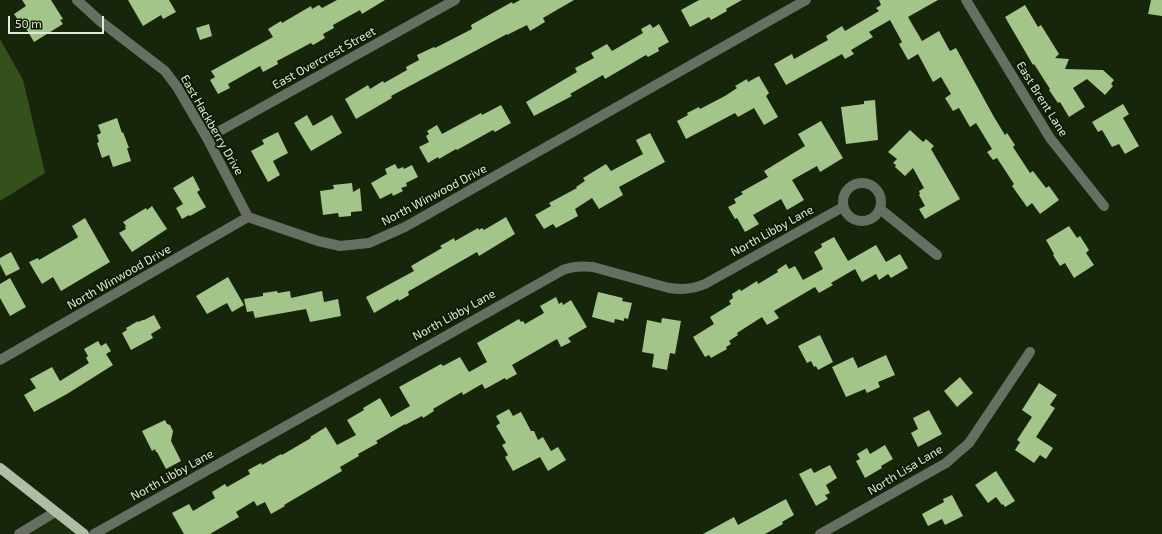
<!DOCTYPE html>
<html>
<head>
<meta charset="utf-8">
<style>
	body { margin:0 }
	#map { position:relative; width:1162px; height:534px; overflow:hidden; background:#17250b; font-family:"Exo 2",sans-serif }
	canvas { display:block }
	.scale { position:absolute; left:8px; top:16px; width:96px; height:18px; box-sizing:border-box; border:2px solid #e1eada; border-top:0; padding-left:5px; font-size:12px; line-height:14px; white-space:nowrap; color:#e1eada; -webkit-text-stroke:3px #0e1b03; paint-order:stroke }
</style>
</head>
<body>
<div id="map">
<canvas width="1162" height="534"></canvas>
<div class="scale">50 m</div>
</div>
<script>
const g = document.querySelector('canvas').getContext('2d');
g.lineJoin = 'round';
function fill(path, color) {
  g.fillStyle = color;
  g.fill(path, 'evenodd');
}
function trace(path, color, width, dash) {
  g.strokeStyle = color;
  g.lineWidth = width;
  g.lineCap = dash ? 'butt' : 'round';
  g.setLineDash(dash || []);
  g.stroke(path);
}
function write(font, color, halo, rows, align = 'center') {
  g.font = font + ' "Exo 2",sans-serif';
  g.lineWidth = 4;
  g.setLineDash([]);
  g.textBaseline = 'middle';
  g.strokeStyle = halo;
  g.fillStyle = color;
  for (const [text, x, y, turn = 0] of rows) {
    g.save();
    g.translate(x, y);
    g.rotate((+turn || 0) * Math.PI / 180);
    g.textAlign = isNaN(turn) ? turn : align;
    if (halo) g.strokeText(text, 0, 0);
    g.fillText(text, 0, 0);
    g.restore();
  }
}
fill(new Path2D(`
	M55,512l29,22h-65z`), '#1d2e0e');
fill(new Path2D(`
	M0,39l23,41 22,93 -45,28z`), '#35511b');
fill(new Path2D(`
	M22,0h29l12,19 -3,1 3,4 -29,18 -10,-17 -2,1 -8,-12 12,-8z
	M128,0h41l7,12 -13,7 -2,-4 -18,11z
	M337,0h48l-23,14 -2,-4 -27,15 1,3 -11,6 2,4 -12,7 -2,-2 -34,18 1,3 -15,8 -3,-6 -32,18 2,4 -12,6 -8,-14 5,-3 -4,-6 62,-34 -5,-8 13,-8 1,2 29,-17 1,3 7,-4 3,3z
	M520,0h54l-31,18 2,4 -15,9 -3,-6 -20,10v-1l-116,62 1,2 -36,21 -11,-20 23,-14 2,4 13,-8 1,2 23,-13 -1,-3 13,-7 -2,-5 17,-8 1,1 37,-19 -1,-4 41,-23 1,2z
	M699,0h43l-16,9 1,2 -16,9 -2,-3 -19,10 -9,-17z
	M879,0h59l-30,17 14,24 17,-10 11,20 6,-3 38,69 11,18 2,-2 8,12 -2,2 17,26 3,-2 13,17 3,-2 10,14 -19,14 -8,-11 -5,4 -15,-21 2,-2 -17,-26 -4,2 -6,-8 5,-3 -16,-26 -6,4 -11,-19 -6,3 -8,-13 6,-4 -10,-17 -8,5 -15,-28 -10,6 -9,-16 3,-2 -12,-22 -21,12 4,5 -22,13 3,4 -9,5 -3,-5 -56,31 -12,-21 18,-10 2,5 34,-19 -2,-4 16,-10 3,5 34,-20 -3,-3 5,-3z
	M1151,0h11v16l-14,-2z
	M1025,5l13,22 3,-2 18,29 -4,4 14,1 -4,10 38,1 11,10 -3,4 2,2 -8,9 -18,-16 -14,9 12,19 -16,10 -9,-15 -2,1 -9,-13 1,-1 -16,-25 -1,1 -28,-48z
	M209,24l3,12 -12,4 -4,-12z
	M650,24l3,4 6,-4 10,18 -11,6 1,3 -11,6 -2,-2 -41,24 -2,-4 -33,19 2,2 -38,20 -8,-14 51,-30 -2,-4 19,-10 -3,-5 16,-9 5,7 31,-18 -2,-4z
	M759,76l10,17 -3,3 12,21 -14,8 -10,-17 -16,9 -3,-4 -49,26 -9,-18 11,-6 -1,-2 12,-6 1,2 25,-13 12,-8 -2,-2 12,-7 1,3z
	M875,100l3,40 -32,4 -5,-37 23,-3v-3z
	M1123,104l6,10 -6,4 16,28 -14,8 -6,-10 -7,3 -10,-17 -4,2 -6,-10z
	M501,105l10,18 -16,9 -2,-2 -36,20 -1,-1 -17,10 -1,-2 -10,6 -9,-16 10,-5 -3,-6 3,-2 -2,-3 10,-6 5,9 39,-21 1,2z
	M307,115l6,11 19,-11 10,18 -31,18 -17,-28z
	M117,118l5,15 1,-1 6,16h-2l4,13 -18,6 -4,-12 -7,3 -5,-15 2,-1 -2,-7 4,-2 -3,-8z
	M821,121l22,37 -23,14 -3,-6 -25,14 12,20 -17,10 -6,-11 -28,16 6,9 -14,8 -8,-14 -2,1 -7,-12 8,-4 -2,-4 9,-5 -2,-2 27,-15 -4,-6 41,-25 -7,-12z
	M910,130l13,12 3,-3 8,7 -3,3 29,50 -35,20 -6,-10 6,-3 -6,-11 1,-1 -1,-3 5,-3 -11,-20 -8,8 -10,-9 1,-2 -3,-2 4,-4 -9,-7z
	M278,132l10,21 -15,8 7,14 -12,7 -17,-31 13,-7 -2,-4z
	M650,133l15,29 -46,25 4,8 -24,14 -7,-11 -17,11 3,7 -22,12 -3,-4 -9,5 -9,-14 16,-9 -2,-3 28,-15 -1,-1 9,-6 -2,-3 23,-14 5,7 32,-17 -7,-14z
	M395,164l3,5 5,-2 1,2 8,-4 6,12 -12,6 1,3 -6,2 2,3 -10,5 -1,-3 -12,6 -9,-16 16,-9 -2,-5z
	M193,176l7,14 -3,2 9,15 -16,9 -1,-1 -7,4 -6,-11 7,-4 -10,-16z
	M352,183l1,9 7,-4 2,23 -11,1v4l-12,1 -1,-4 -15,2 -3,-24 14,-2 -1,-4z
	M152,206l15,23 -35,23 -13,-19 7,-4 -1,-2 1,-1 -3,-4 23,-14 1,2z
	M506,217l9,17 -36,22 -2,-4 -68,39 -1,1 1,3 -10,6 -1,-2 -24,14 -8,-16 48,-26 -3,-5 31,-18 -2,-2 14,-8 1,3 23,-13 1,2 3,-2 2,2z
	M85,218l25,44 -49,29 -8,-14 -11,7 -13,-22 9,-4 1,2 38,-22 1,-1 -6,-11z
	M1069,226l8,12 3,-2 9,14 -3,3 8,12 -20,13 -9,-15 -5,3 -7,-11 1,-1 -8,-14z
	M834,237l14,24 28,-16 10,17 14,-8 8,14 -17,10 -3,-4 -9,6 -3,-6 -14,8 -7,-13 -24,14 2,2 -14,8 -4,-6 -41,24 5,7 -12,7 -5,-8 -25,16 1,2 -9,6 2,3 -5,3 1,2 -16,9 -2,-3 -4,2 -12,-20 21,-13 -4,-7 21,-13 -2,-3 4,-3 -1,-4 8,-5 1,2 16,-10 1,3 20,-12 -1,-2 9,-6 3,5 6,-3 8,14 20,-11 -9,-17 8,-5 -1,-3z
	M11,252l9,17 -14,7 -6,-12v-6z
	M228,277l16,28 -12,7 -5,-9 -20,11 -11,-18z
	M10,278l16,29 -16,9 -10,-18v-14z
	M277,291l1,2 12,-2 1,7 31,-7 2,11 14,-3 3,17 -31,6 -4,-13 -51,9 -2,-7 -6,1 -3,-13 19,-3v-3z
	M598,292l25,6 -1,3 10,2 -4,16 -4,-1v3l-9,-2 -1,4 -22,-6z
	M556,297l3,7 3,-2 1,3 8,-5 16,27 -19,11 3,4 -10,5 -4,-8 -45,26 5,9 -11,6 -1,-2 -20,11 -3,-5 -19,11 -1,-3 -29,17 1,2 -11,7 -1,-2 -17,9v-1l-29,17 2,2 -20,11 1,2 -19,11 2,4 -58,34 1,1 -14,8 -6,-12 -8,4 -3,-5 -18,11 3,5 -29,17h-26l-12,-21 17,-9 4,7 22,-13 -3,-6 13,-8 2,3 23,-13 -2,-4 13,-7 1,2 19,-11 1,1 29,-17 -1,-1 16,-10 11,18 19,-10 -9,-15 17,-10 -1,-2 17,-10 11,19 19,-11 -11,-19 42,-23 2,2 17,-9 9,15 18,-10 -10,-19 42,-24 2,3 2,-1 2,3 19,-11 -4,-7z
	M154,315l7,13 -10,6 2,4 -22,12 -9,-17 5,-3 -1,-2 12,-7v1l5,-2h1z
	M662,318l19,3 -6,33 -5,-1 -3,17 -15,-3 2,-13 -12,-2 5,-32 14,3z
	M820,335l13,27 -15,8 -2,-4 -2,1 -3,-6 -4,2 -9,-17z
	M98,341l3,5 5,-3 5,8 -5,3 7,11 -46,29 -33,18 -10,-17 12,-7 -6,-9 22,-12 8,14 29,-18 -3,-5 2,-2 -4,-7z
	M886,355l9,20 -17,7 2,5 -13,6 -2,-4 -19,8 -14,-30 21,-10 5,11z
	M960,377l13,16 -16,14 -13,-16z
	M1039,383l18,12 -7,10 5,3 -19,29 17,11 -7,11 -6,-4 -6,8 -19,-13 5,-8 -3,-2 15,-23 -10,-7z
	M509,409l4,7 8,-4 10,19h3l4,9 5,-3 8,14 7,-4 8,13 -18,11 -8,-14 -27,14 -8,-14 3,-2 -6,-10 4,-2 -10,-17 4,-3 -4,-7z
	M929,410l13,24 -24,13 -7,-14 7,-4 -5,-11z
	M165,420l2,4 3,1 3,6 -2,10 10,20 -15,8 -9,-17h-1l-1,-3 -3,2 -10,-20z
	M885,445l8,14 -12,7 1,2 -17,10 -9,-17 4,-2 -3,-5 10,-6 3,6z
	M830,465l7,13 -11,7 4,8 -5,2 3,4 -12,7 -17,-32 12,-6 3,5z
	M996,471l19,30 -10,6 -2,-3 -1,1 -6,-8 -8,6 -13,-18z
	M952,495l11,21 -18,9 -3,-6 -14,7 -6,-12 22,-12 -1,-3z
	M786,499l8,16 -12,7 1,2 -18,10h-62l31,-17 4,8z`), '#a3c58a');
trace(new Path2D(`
	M77,0l23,21 65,50 12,16 30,51 41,79
	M966,0l84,138 54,68
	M207,138l248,-138
	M843 202a19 19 0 1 1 38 0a19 19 0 1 1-38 0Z
	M880,209l57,46
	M0,360l248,-143 70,24 22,5 29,-3 36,-16 401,-227
	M19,534l36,-22
	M94,534l469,-264c10,-4 19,-4 30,-3l76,21c13,2 24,1 36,-4l138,-77
	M820,534l126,-71 23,-20 61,-91`), '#676f62', 10);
trace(new Path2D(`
	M0,468l84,66`), '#aebea4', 10);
write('12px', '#e1eada', '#0e1b03', [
	["East Overcrest Street",324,58,-29],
	["East Brent Lane",1042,99,58],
	["East Hackberry Drive",212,125,60],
	["North Winwood Drive",434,195,-28],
	["North Libby Lane",772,231,-29],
	["North Winwood Drive",119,277,-30],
	["North Libby Lane",454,315,-29],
	["North Lisa Lane",905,470,-31],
	["North Libby Lane",172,475,-29]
]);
</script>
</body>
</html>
